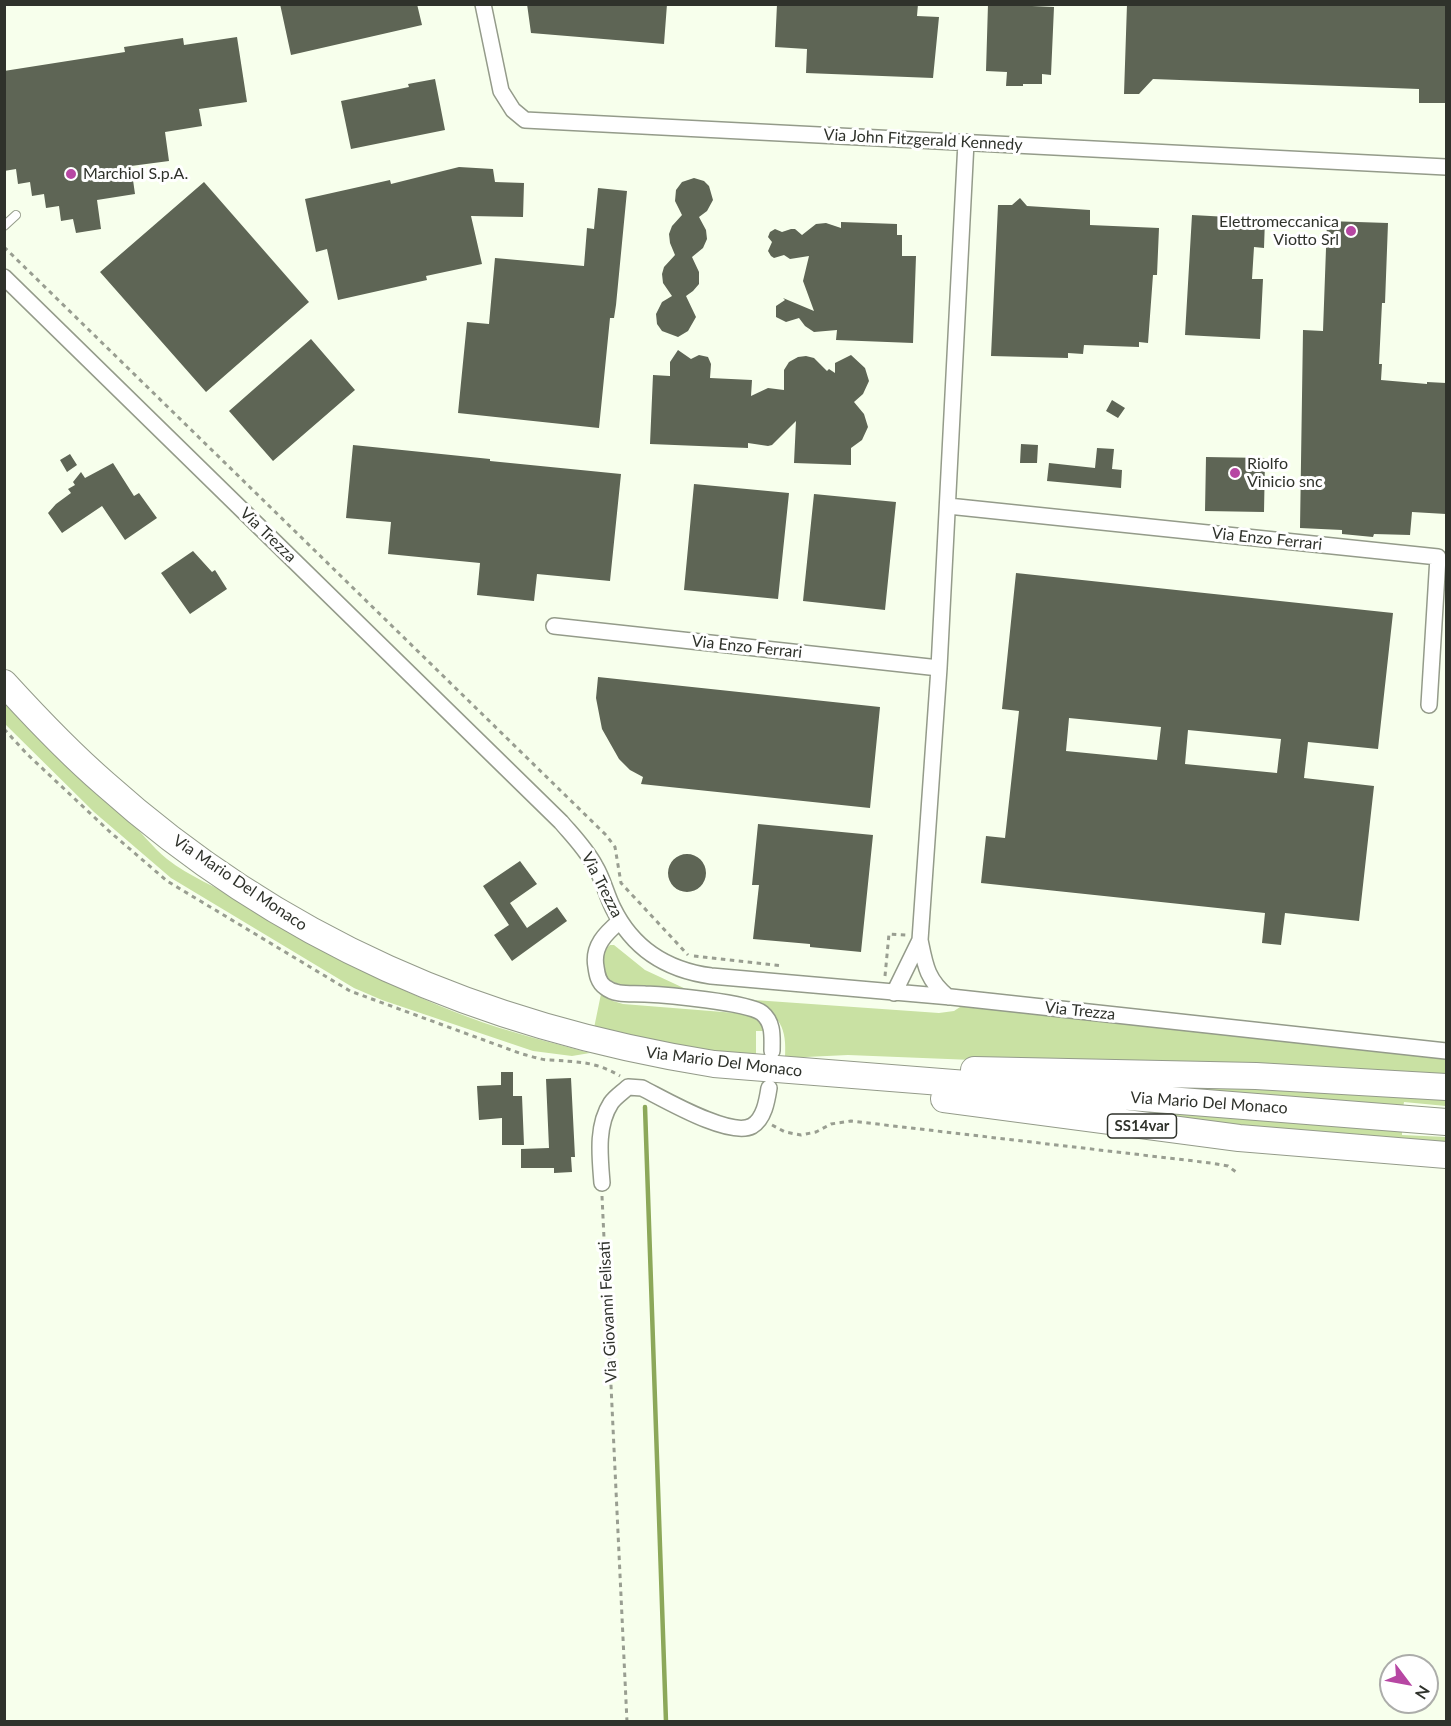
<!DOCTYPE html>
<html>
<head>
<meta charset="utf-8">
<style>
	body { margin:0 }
	#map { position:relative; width:1451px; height:1726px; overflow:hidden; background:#f7ffec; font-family:Lato,sans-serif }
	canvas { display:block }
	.frame { position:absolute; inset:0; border:6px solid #2f322b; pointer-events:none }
	.north { position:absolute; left:1379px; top:1654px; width:60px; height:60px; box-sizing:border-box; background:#fff; border:2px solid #acadaa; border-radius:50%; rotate:122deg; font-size:16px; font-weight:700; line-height:24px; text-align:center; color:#2f322b }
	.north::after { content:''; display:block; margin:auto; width:21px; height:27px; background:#b747a3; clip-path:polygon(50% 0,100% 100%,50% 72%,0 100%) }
</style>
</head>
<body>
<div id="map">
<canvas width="1451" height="1726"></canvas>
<div class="frame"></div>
<div class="north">N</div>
</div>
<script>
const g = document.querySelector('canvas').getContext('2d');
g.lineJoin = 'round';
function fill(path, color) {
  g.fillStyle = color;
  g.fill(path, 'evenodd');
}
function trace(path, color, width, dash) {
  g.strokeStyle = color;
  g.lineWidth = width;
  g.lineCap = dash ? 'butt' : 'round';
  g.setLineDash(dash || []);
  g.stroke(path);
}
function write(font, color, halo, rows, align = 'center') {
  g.font = font + ' Lato,sans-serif';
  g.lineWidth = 6;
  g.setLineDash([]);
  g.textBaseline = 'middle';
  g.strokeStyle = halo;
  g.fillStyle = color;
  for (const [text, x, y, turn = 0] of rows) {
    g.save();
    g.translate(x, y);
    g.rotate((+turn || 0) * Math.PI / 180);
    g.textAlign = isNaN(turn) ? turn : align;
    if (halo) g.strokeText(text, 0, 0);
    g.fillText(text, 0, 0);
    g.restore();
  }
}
fill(new Path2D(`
	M4,701c39,41 79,80 121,116 15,13 27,30 42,42 23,18 50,28 75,43 72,43 146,85 226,115 40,15 81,25 122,36l-18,3 -39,-5 -151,-51 -28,-12 -183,-110 -77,-66 -89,-88z
	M610,945h4l31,25 43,20c-24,-2 -65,2 -85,-14l-1,-24z
	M601,994l12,7 10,3 125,10 9,3 11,14h-12v25l-43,-4 -119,-24z
	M754,1000l185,13 15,-2 9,-6 483,50v24l-598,-24 -63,3c2,-31 -5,-41 -31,-58z
	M1147,1081l299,13v12l-42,-4 -1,6 -303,-21z
	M1063,1105l339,25v5l44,2v11l-59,-5z`), '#c9e1a3');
trace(new Path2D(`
	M645,1107l21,615`), '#8ca859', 4.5);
fill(new Path2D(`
	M280,4h137l5,21 -131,30z
	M527,4h140l-3,40 -133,-11z
	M777,4h141l-1,12 22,1 -6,61 -127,-5 1,-24 -32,-2z
	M988,4l66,3 -3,68 -9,-1v10h-19v2h-17l1,-14 -21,-1z
	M1127,4h319v99h-27v-14l-266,-10 -14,15h-15z
	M237,37l10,65 -48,7 3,17 -37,6 4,29 -38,5 4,28 -38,6 4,29 -25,4 -3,-14 -12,2 -2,-15 -13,2 -2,-14 -12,2 -2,-14 -12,2 -2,-15 -12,2v-100l121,-19 -1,-5 59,-9 1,7z
	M435,79l10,51 -94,19 -10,-48 68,-14 -1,-3z
	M459,167l34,2 2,13 29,1 -1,34 -52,-1 11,48 -56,12 1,4 -89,20 -11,-51 -11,3 -11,-53 85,-19 1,4z
	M694,178l10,3 5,5 4,14 -6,11 -8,6 7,13 1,9 -4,9 -11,9 7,15v12l-6,7 -7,5 10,21 -8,14 -10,6 -16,-6 -5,-7 -1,-10 6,-12 10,-6 -9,-13 -1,-9 2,-7 11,-12 -5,-12 -1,-9 3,-8 10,-11 -7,-14 1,-11 6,-8z
	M204,182l105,120 -103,90 -106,-120z
	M598,188l29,3 -11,114 -2,13h-4l-11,110 -141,-15 9,-91 22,2 6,-66 89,8 3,-38 7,1z
	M1020,198l7,8 63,4v15l69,3 -2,47h-4l-5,68 -9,-1v5l-55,-2 -1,9 -15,-1v5l-77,-2 7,-151h14z
	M1192,215l73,4 -1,29 -10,-1 -2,32h11l-3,60 -75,-4z
	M1327,221l61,2 -3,80h-3l-3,61h3l-1,16 46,4v-2l19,1v131l-34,-2 -2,23 -36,-1 -1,3 -31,-3v-4l-42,-2 3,-198 20,1z
	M841,222l56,2v11h5v21h14l-3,87 -77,-3 1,-10 -23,2 -9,-6 -6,-8 -13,4 -10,-5v-11l9,-6 -2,-2 31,13 -11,-30 6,-25 -19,3 -6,-4 -10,3 -3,-2 -3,-5 4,-9 -4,-5 2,-5 5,-3 7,3 9,-3h4l7,6 14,-11 10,-1 15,5z
	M311,339l44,51 -82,71 -44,-50z
	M678,350l13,9 8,-4 9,2 3,7 -1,14 42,2 -1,16 17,-8 16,2v-20l5,-8 9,-5 8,-1 8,2 13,13 2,-2 6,4v-10l16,-8 14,13 4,13 -6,13 -9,8 10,12 4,13 -6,13 -11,8v17l-57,-2 2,-42 -24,24 -4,1 -20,-3v5l-98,-4 3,-69 17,1v-14z
	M1112,400l13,8 -7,10 -12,-7z
	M1021,444l17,1 -1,18h-17z
	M353,445l137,14v2l131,13 -11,107 -73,-7 -3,27 -57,-6 3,-32 -92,-9 3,-32 -45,-4z
	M1097,448l17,1 -2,20 10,1 -1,18 -74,-7 2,-18 46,5z
	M70,454l7,11 -10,7 -7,-12z
	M1206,457l59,1 -1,54 -59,-1z
	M113,463l21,33 5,-3 18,25 -32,22 -23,-34 -40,27 -14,-20 8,-9 15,-11 -3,-4 7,-4 -2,-3 8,-10 4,6z
	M694,484l95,9 -11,106 -94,-9z
	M814,494l82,8 -11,108 -82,-9z
	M193,551l19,21 3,-2 12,19 -37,25 -29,-41z
	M1016,573l377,40 -15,136 -70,-7 -4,36 70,8 -15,135 -74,-8 -4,32 -19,-2 3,-30 -284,-30 5,-47 19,2 14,-127 -17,-2zM1069,718l92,9 -4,33 -91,-9zM1188,730l93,9 -4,34 -92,-9z
	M598,677l282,30 -10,101 -229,-24 2,-7 -13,-7 -11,-11 -17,-30 -6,-31z
	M758,824l115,11 -12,117 -51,-5v-3l-57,-5 6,-54h-7z
	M668 873a19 19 0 1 1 38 0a19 19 0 1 1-38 0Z
	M520,861l17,23 -27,19 17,25 30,-21 10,14 -55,40 -18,-26 15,-10 -26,-39z
	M501,1072h12v24h9l2,49h-22v-27l-23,2 -2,-34 24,-1z
	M571,1078l4,79h-4l1,15 -18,1v-5h-33v-19l28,-1 -3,-69z`), '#5e6555');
const service = new Path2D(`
	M4,226l12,-11`);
const minor = new Path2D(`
	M483,4l18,87 12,19 12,10 921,47
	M4,277l557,545c12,14 25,27 34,44 8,13 11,28 18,42 20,41 54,62 98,68l240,21 495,54
	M948,506l490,51 -9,148
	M554,626l385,42
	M620,921c-14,12 -28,25 -24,46 1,7 2,15 9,20 11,9 26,6 40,7 21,1 102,8 117,19 12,10 10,24 10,38
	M894,993l26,-53
	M948,997c-21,-17 -23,-32 -28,-57l19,-272 27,-526
	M602,1183c-2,-26 -6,-57 9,-80 4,-6 12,-11 17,-16l14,1c22,11 88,50 110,38 12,-7 15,-25 17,-38`);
const trunk = new Path2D(`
	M4,683c32,35 64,69 100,100 175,157 378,244 610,281l732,58
	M974,1070l282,6 190,11
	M944,1099l295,39 207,17`);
trace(service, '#949b8a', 10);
trace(minor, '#949b8a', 18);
trace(trunk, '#949b8a', 28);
trace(new Path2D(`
	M4,247l602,588 9,12 6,36 67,72
	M4,729l23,25 82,77 58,50 183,110 172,63c9,2 19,6 28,6 27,2 45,1 70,16
	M694,956l89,10
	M885,976l4,-42 17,1
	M772,1125l13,7 16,3 15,-3 15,-8 20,-3 360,42 17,3 8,6
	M602,1196l25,526`), '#999e91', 3, [4.5, 4.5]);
trace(service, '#fff', 8);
trace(minor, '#fff', 15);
trace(trunk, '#fff', 26);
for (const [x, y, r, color] of [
	[71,174,6,"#b747a3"],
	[1351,231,6,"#b747a3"],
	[1235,473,6,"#b747a3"]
]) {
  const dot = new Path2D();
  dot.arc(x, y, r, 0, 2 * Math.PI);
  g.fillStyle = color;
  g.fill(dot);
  trace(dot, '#fff', 2);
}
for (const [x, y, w] of [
	[1142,1126,69]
]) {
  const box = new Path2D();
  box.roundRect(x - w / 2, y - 12, w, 24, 4.5);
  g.fillStyle = '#fff';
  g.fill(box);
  trace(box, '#2f322b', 1.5);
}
write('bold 15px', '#2f322b', null, [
	["SS14var",1142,1126]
]);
write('16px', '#2f322b', '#fff', [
	["Via John Fitzgerald Kennedy",923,140,3],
	["Via Trezza",268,535,44],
	["Via Enzo Ferrari",1267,539,6],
	["Via Enzo Ferrari",747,647,6],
	["Via Mario Del Monaco",240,883,34],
	["Via Trezza",602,885,63],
	["Via Trezza",1080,1011,6],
	["Via Mario Del Monaco",724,1062,7],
	["Via Mario Del Monaco",1209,1103,4],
	["Via Giovanni Felisati",608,1312,-93]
]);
write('16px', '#2f322b', '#fff', [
	["Marchiol S.p.A.",83,174],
	["Elettromeccanica",1339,222,"right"],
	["Viotto Srl",1339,240,"right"],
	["Riolfo",1247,464],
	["Vinicio snc",1247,482]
], 'left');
</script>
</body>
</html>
